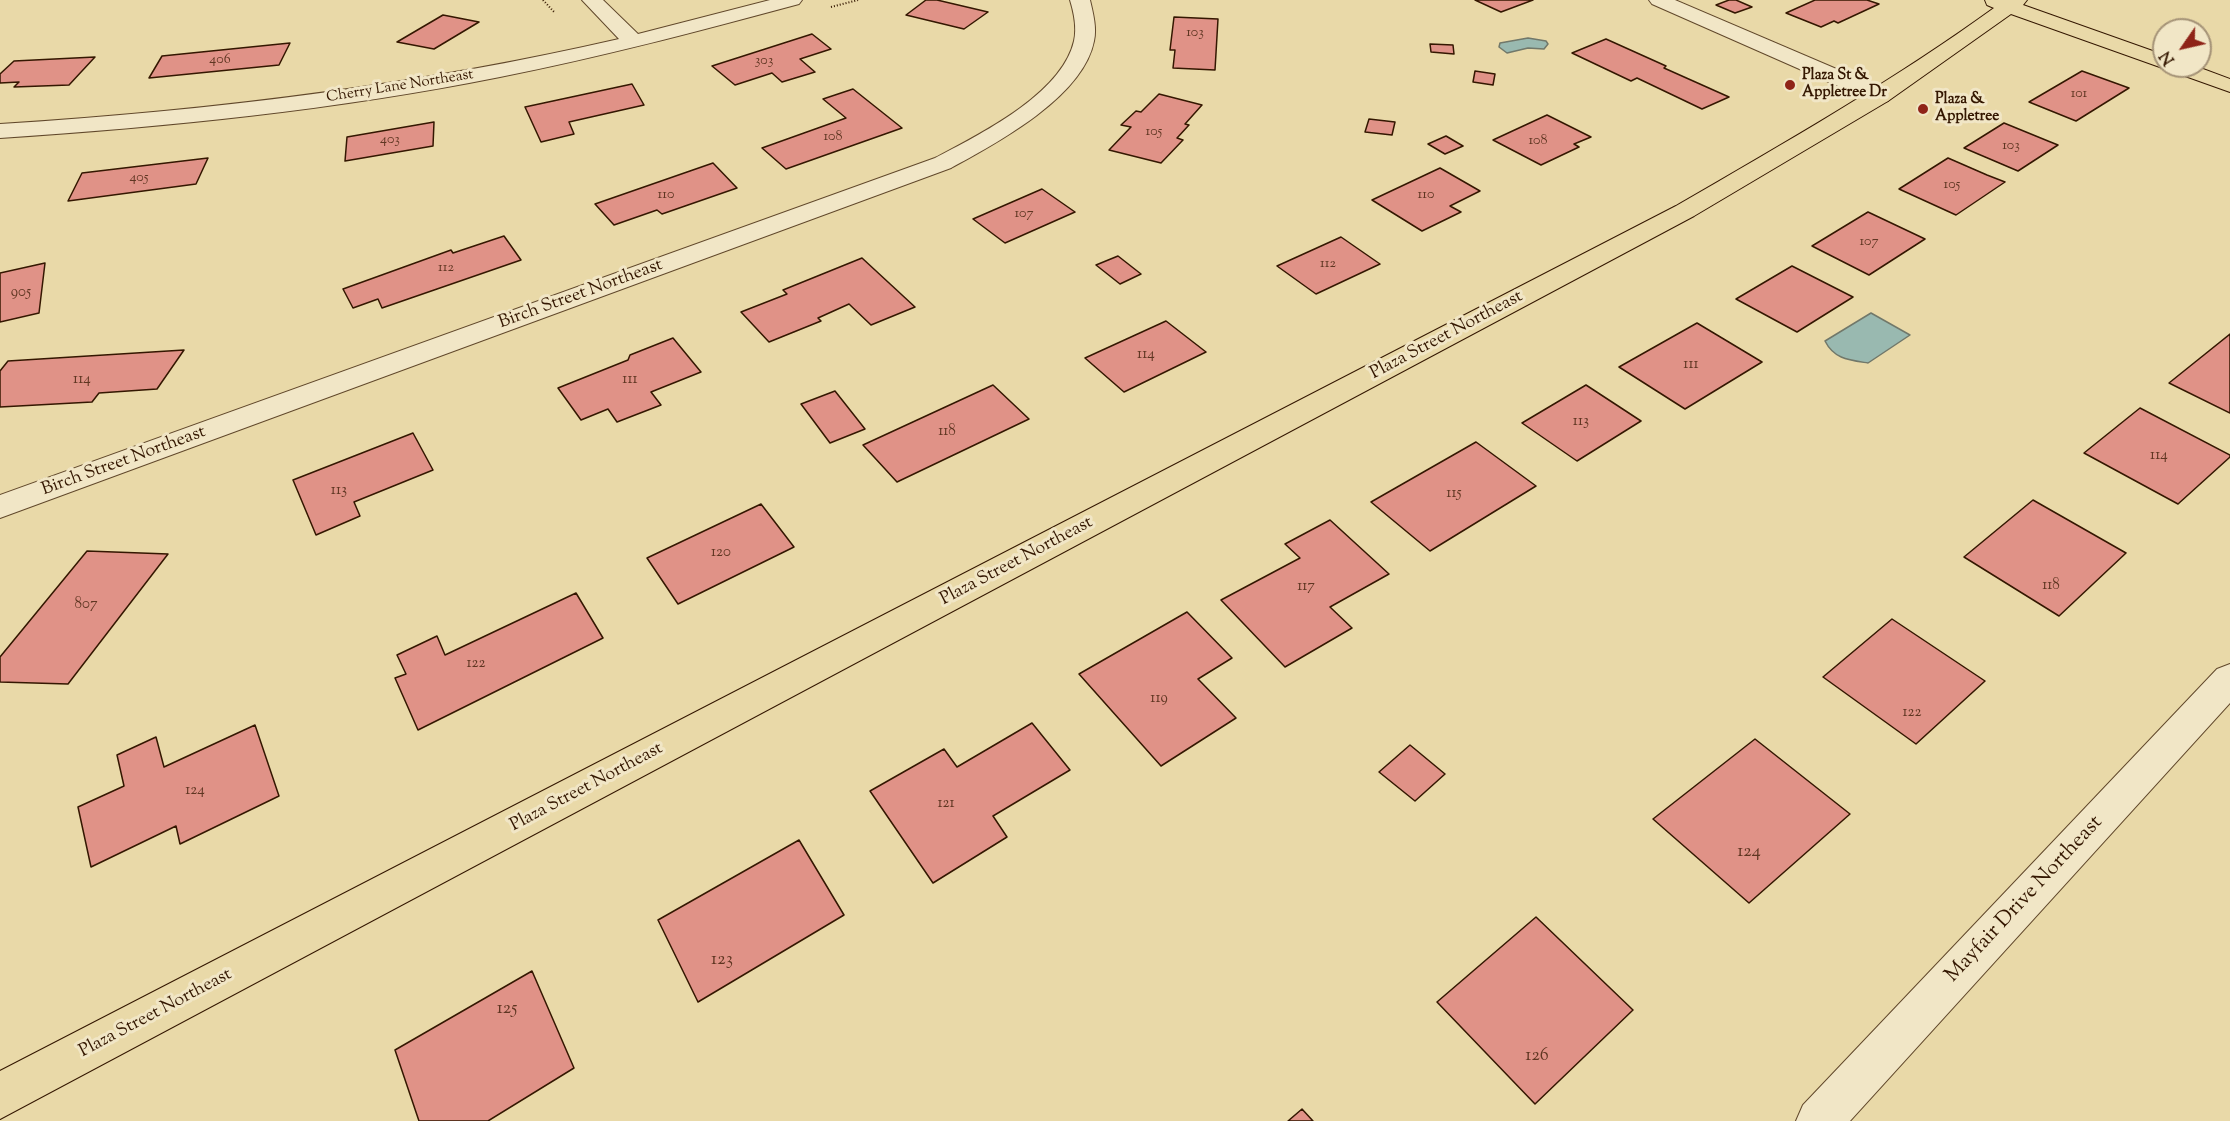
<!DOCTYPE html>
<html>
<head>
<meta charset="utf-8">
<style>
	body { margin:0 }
	#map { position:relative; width:2230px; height:1121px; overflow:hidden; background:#e9d9a8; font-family:"Sorts Mill Goudy",serif }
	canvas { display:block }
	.north { position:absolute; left:2152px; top:18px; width:60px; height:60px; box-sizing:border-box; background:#f1e6c6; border:2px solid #a59377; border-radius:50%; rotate:236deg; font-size:16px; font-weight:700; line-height:24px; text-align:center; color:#341701 }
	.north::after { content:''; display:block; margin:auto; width:21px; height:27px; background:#8f2418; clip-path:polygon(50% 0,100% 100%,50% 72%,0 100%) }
</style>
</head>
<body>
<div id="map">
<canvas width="2230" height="1121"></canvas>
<div class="north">N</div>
</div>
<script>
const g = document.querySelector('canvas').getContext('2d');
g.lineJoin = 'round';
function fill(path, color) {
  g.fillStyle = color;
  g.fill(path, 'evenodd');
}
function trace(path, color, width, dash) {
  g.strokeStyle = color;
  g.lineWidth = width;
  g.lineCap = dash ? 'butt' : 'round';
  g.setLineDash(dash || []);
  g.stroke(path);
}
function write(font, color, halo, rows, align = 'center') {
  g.font = font + ' "Sorts Mill Goudy",serif';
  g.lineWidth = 6;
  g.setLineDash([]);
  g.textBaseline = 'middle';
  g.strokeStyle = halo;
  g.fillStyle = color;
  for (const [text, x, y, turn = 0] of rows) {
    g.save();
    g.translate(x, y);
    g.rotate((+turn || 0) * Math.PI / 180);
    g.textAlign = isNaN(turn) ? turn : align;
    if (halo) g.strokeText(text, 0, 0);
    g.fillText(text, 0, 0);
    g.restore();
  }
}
const water = new Path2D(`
	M1528,38l18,3 2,3 -4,5 -16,-1 -21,5 -8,-6 1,-4z
	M1871,313l39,22 -42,28c-19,-3 -34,-4 -43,-22z`);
fill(water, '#99b9b0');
trace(water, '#71786a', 1.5);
const building = new Path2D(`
	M926,0h11l51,12 -24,17 -58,-14z
	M1475,0h58l-32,12z
	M1729,0h7l16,7 -17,6 -19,-8z
	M1815,0h52l12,4 -41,19 -4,-2 -13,6 -35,-14z
	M443,15l36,7 -45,27 -37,-7z
	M1174,17l44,2 -3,51 -42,-2 2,-18h-5z
	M812,34l19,15 -31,10 15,13 -33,10 -10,-9 -37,12 -23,-19z
	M1606,39l60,27 -2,2 65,29 -27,12 -65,-31 -6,3 -59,-28z
	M290,43l-11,22 -130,13 13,-22z
	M1430,44l23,1 1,9 -23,-2z
	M95,57l-26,28 -55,2 5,-5 -19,1v-9l14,-13z
	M1475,71l20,3 -2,11 -20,-3z
	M2082,71l47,17 -53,33 -47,-19z
	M632,84l12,21 -75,17 5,12 -33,8 -16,-35z
	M853,89l49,39 -116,41 -24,-21 84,-30 -23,-19z
	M1159,94l43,11 -17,19 4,1 -12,13 6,2 -22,23 -52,-13 22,-23 -10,-2 15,-14 5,1z
	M1547,115l44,22 -17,7 5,3 -38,18 -48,-25z
	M1369,119l26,3 -3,13 -27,-3z
	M434,122l-1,24 -88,15 2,-24z
	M2004,123l44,18 10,4 -40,26 -54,-23z
	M1446,136l17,10 -18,8 -17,-10z
	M208,158l-12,26 -128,17 14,-28z
	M1948,158l39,17 18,7 -49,33 -57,-26z
	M713,163l24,25 -75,26 -5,-4 -43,15 -19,-21z
	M1440,168l40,23 -30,15 11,6 -39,19 -50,-31z
	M1042,189l33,23 -70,31 -32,-24z
	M1868,212l57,27 -56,36 -57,-29z
	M504,236l17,24 -139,48 -4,-9 -25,9 -10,-19 108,-39 2,3z
	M1341,237l39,27 -64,30 -39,-28z
	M1118,256l23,18 -21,10 -24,-19z
	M862,258l53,49 -44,18 -22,-21 -31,14 3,3 -52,21 -28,-30 46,-18 -4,-4z
	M45,263l-6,50 -39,9v-49z
	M1792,266l57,29 4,2 -56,35 -61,-33z
	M1166,321l40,31 -82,40 -39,-34z
	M1697,323l65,39 -77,47 -66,-42z
	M2230,334v79l-61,-30z
	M673,338l28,34 -50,20 10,13 -44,17 -9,-13 -27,11 -23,-32 70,-28 2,-5z
	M184,350l-27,39 -58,4 -7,9 -92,5v-36l8,-10z
	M993,385l36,34 -132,63 -34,-37z
	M1586,385l55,36 -64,40 -55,-38z
	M835,391l30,38 -35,14 -29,-39z
	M2140,408l90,47v2l-52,47 -94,-51z
	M413,433l20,37 -79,32 6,14 -44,19 -23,-55z
	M1476,442l60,44 -106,65 -59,-49z
	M2033,500l93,53 -67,63 -95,-59z
	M761,504l33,43 -116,57 -31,-46z
	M1330,520l59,54 -59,33 22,21 -67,39 -64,-67 79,-42 -15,-14z
	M87,551l81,3 -100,130 -68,-2v-25z
	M576,593l27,45 -185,92 -23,-52 11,-4 -9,-19 40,-19 8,19z
	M1187,612l45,46 -34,21 38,39 -75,48 -82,-92z
	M1892,619l93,62 -69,63 -93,-67z
	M1032,723l38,47 -77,46 14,21 -74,46 -63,-92 74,-42 13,18z
	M255,725l24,71 -99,48 -4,-18 -85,41 -13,-60 46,-21 -7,-31 39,-18 8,30z
	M1755,739l95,75 -101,89 -96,-84z
	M1410,745l35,29 -30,27 -36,-29z
	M799,840l45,75 -146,87 -40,-82z
	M1536,917l97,93 -98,94 -98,-102z
	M532,971l42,97 -86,53h-69l-24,-71z
	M1302,1109l11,12h-25z`);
fill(building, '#e09287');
trace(building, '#341701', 1.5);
const minor = new Path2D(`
	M582,0h21l35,34 132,-34h32l-3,4c-100,27 -198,53 -299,73 -165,33 -332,50 -500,61v-14c209,-13 415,-38 619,-85z
	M1070,0h20c3,13 7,28 4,41 -11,56 -97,102 -143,127l-951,350v-23l935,-337c44,-23 127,-64 139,-117 3,-13 0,-28 -4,-41z
	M1649,0h26l213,91 3,5 -3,5 -8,2 -8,-2 -220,-97z
	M2230,664v39l-380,418h-54l7,-16 414,-436z`);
const major = new Path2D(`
	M1985,0h42l-4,5 141,50v11h31l35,13v13l-219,-78 -123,87 -194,115 -1694,903v-48l1676,-865c109,-63 217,-125 318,-198l-7,-3z`);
trace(minor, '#61482b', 2);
trace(major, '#341701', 2);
trace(new Path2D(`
	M543,0l12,13
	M831,7l27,-7`), '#341701', 2, [1, 2]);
fill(minor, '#f1e6c6');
fill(major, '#e9d9a8');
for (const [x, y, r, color] of [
	[1790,85,6,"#8f2418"],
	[1923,109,6,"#8f2418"]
]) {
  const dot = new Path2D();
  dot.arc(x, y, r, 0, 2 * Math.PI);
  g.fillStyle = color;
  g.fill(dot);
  trace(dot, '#f1e6c6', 2);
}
write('14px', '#5f3622', null, [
	["103",1195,34],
	["406",220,61],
	["303",764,62],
	["101",2079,95],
	["105",1154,133],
	["108",833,138],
	["403",390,141],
	["108",1538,142],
	["103",2011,147],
	["405",139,179],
	["105",1952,186],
	["110",666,196],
	["110",1426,196],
	["107",1024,215],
	["107",1869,243],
	["112",1328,265],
	["112",446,269]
]);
write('bold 15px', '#341701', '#f1e6c6', [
	["Plaza St &",1802,76],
	["Appletree Dr",1802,93],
	["Plaza &",1935,100],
	["Appletree",1935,117]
], 'left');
write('15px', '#341701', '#f1e6c6', [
	["Cherry Lane Northeast",400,87,-9]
]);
write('15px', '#5f3622', null, [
	["905",21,293],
	["114",1146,355],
	["111",1691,365],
	["114",82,380],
	["111",630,380],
	["113",1581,422],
	["118",947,432],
	["114",2159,456],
	["113",339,491],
	["115",1454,494],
	["120",721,553],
	["118",2051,586],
	["117",1306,587],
	["807",86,605],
	["122",476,664],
	["119",1159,699],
	["122",1912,713],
	["124",195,791],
	["121",946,804]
]);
write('18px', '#341701', '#f1e6c6', [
	["Birch Street Northeast",581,295,-20],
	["Plaza Street Northeast",1447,336,-28],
	["Birch Street Northeast",124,462,-20],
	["Plaza Street Northeast",1017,562,-28],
	["Plaza Street Northeast",587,788,-28],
	["Plaza Street Northeast",156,1014,-28]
]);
write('18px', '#5f3622', null, [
	["124",1749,853],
	["123",722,961],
	["125",507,1010],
	["126",1537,1057]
]);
write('21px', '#341701', '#f1e6c6', [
	["Mayfair Drive Northeast",2025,900,-47]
]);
</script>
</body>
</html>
